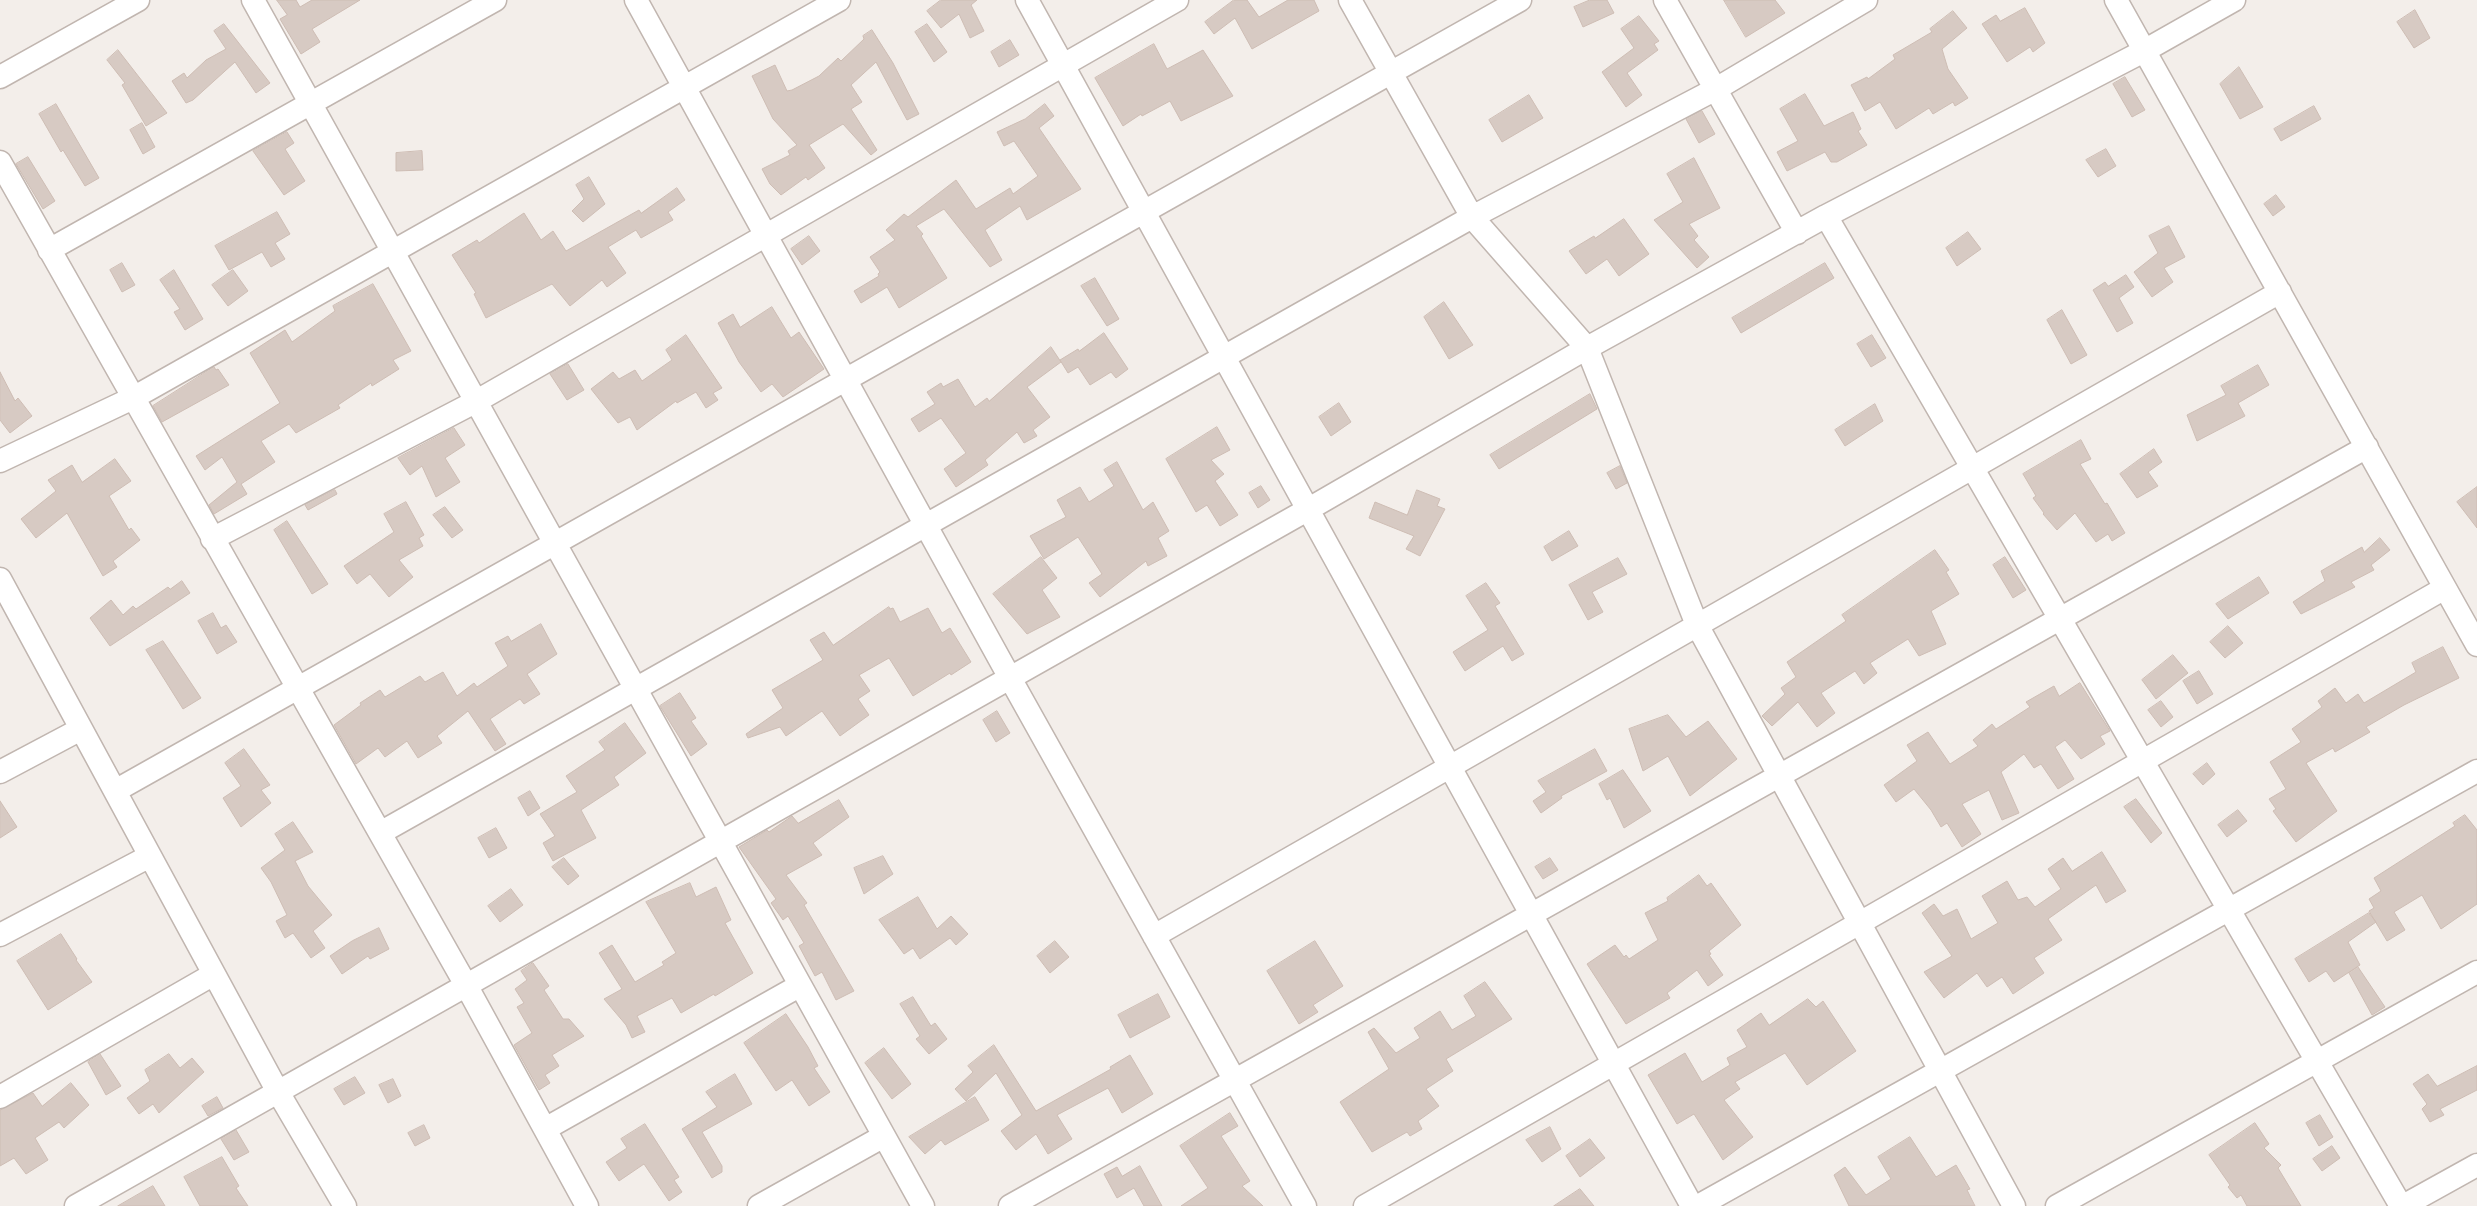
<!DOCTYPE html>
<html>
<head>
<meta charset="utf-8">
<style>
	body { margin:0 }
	canvas { display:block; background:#f3eeea }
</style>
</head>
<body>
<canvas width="2477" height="1206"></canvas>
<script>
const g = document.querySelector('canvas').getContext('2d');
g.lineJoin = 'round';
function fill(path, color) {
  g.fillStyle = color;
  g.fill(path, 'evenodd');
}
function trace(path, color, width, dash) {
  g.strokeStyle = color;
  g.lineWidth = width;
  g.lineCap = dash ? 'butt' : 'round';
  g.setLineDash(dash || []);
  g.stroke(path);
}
const building = new Path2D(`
	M277,0h19l4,7 12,-7h48l-48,29 8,13 -19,12 -21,-35 7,-4z
	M941,0h36l-6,5 13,26 -14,7 -11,-24 -18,14 -14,-17z
	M1234,0h13l12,17 29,-17h26l5,11 -67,38 -17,-31 -21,16 -9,-12z
	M1590,0h17l7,13 -31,14 -9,-20z
	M1724,0h51l10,13 -39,24z
	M2025,8l20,35 -12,9 -3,-5 -23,15 -25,-38 14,-9 4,6z
	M2415,10l15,28 -16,10 -17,-26z
	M1953,11l14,17 -25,21 6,20 20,29 -13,8 -2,-4 -20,12 -4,-6 -33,21 -16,-27 -15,9 -14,-26 16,-8 1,2 27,-20 -2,-4 39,-23 -2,-3z
	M1639,16l20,25 -5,3 4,6 -31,23 15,22 -16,12 -24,-35 32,-24 -13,-19z
	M224,24l46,59 -14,10 -21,-31 -42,38 -7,3 -14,-22 12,-8 3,5 19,-18 20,-11 -12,-18z
	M927,24l20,28 -13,10 -19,-30z
	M872,30l21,33 26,51 -12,6 -31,-58 -25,23 11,17 -11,7 26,41 -6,5 -28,-31 -34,21 16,23 -17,12 -2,-3 -25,18 -11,-11 -8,-15 28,-14 -2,-4 9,-6 -24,-26 -21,-43 23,-11 12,26 5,-1 27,-14 19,-18 3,3 23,-22 -1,-3z
	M1010,40l9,15 -20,12 -8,-15z
	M1154,44l13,25 36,-19 30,46 -52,25 -11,-20 -28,15 -1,-2 -18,12 -28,-48z
	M118,50l49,63 -21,13 -24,-41 3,-2 -18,-23z
	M2239,67l24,40 -23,12 -20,-35z
	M2125,77l20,33 -13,7 -19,-33z
	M1805,94l19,32 29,-14 8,17 -3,2 9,14 -30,17h-6l-6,-10 -38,19 -10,-19 21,-11 -18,-32z
	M1529,95l14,23 -41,24 -13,-22z
	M56,104l43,74 -14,8 -22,-36 -2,2 -22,-38z
	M1045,104l9,12 -15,12 42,61 -54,31 -7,-14 -35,24 17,30 -12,7 -46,-58 -28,17 7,8 -2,2 26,42 -48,30 -12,-21 -26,16 -7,-12 25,-15 -1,-2 2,-2 -10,-15 25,-17 -9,-10 18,-16 4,3 48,-37 20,29 34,-21 3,6 25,-18 -24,-35 -10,5 -7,-14 28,-13z
	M2314,106l7,13 -40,22 -7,-12z
	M1702,111l13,23 -16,9 -13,-24z
	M142,123l13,24 -12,7 -13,-24z
	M287,132l7,11 -9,6 20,32 -21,14 -31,-44z
	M2106,149l10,17 -18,11 -12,-17z
	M422,151l1,19 -27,1v-18z
	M28,157l27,44 -12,8 -27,-45z
	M1694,158l26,50 -31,16 9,12 -4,4 15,17 -12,11 -43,-48 29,-18 -16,-28z
	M589,177l16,27 -22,18 -11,-11 12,-12 -8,-14z
	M677,188l8,12 -17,12 5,8 -32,18 -5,-8 -28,17 18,26 -19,14 -5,-7 -32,26 -18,-22 -66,34 -12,-24 2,-1 -24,-38 25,-15 2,3 45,-30 17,27 12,-9 13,20 73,-41 2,3z
	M2276,195l9,12 -12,9 -9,-12z
	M277,212l13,22 -15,9 10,16 -14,8 -9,-15 -33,18 -14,-24z
	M1624,219l25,35 -30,22 -12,-17 -21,15 -17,-23 25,-15 1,2z
	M2169,226l16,31 -21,11 9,14 -21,15 -18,-25 24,-19 -9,-17z
	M1968,232l13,17 -24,17 -11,-18z
	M809,236l11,15 -18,14 -11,-16z
	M122,263l13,22 -13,7 -12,-22z
	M1825,263l9,15 -93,55 -9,-15z
	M174,270l29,49 -18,11 -11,-18 6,-3 -20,-29z
	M233,270l15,21 -20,15 -16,-21z
	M2126,275l8,12 -15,11 14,25 -16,9 -24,-42 12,-8 3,4z
	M1095,278l24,41 -12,7 -26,-40z
	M373,284l38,67 -18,9 6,9 -27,17 -1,-3 -33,22 2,3 -44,25 -7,-9 -28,17 14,21 -34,22 6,10 -33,20 -5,-9 28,-23 -15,-25 -17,13 -9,-14 84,-53 -30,-50 35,-23 7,12 43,-31 -2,-5z
	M1444,302l29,43 -24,14 -25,-42z
	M772,307l19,31 8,-6 25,37 -41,28 -11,-13 -11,8 -22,-30 -21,-39 15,-9 7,13z
	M2062,310l25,45 -16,9 -24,-44z
	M1104,333l24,36 -12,9 -5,-6 -21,13 -12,-18 -10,6 -8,-13 18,-11 1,2z
	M686,335l36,53 -9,5 5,7 -12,8 -10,-16 -19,11 -1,-2 -39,29 -7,-13 -12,6 -27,-34 22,-17 6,7 16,-9 7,11 30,-21 -6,-10z
	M1872,335l14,23 -15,9 -14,-23z
	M1051,347l10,15 -34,25 23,30 -17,13 4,6 -13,7 -7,-11 -32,28 3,5 -32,22 -12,-18 22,-16 -25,-35 -22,14 -8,-13 24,-15 -8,-12 14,-9 2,4 15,-8 17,28 12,-9 2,3z
	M568,364l16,26 -17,10 -17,-26z
	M2258,365l11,20 -31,18 7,13 -48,25 -10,-26 39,-20 -5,-9z
	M214,367l2,3 2,-1 11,16 -67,37 -9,-16z
	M0,372l15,29 3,-3 14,18 -22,17 -10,-13z
	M1590,394l7,15 -98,60 -9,-14z
	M1339,403l12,19 -20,14 -12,-19z
	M1875,404l8,17 -38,25 -10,-16z
	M1217,427l13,23 -19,10 13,14 -9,7 23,34 -18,11 -13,-21 -11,7 -30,-53z
	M454,428l11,17 -20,13 15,24 -24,15 -14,-31 -12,9 -12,-17z
	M2081,440l10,19 -11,5 25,40 2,-1 18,30 -13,8 -4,-7 -12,8 -21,-29 -18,17 -14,-16 1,-1 -11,-15 3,-2 -13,-22z
	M2154,449l8,13 -14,10 10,14 -21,12 -17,-24z
	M115,459l16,22 -22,15 20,34 2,-2 9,12 -27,21 4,6 -14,9 -36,-63 -31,25 -15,-19 35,-28 -8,-11 24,-15 10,17z
	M1117,462l26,48 10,-8 16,29 -11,7 9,18 -19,10 -2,-5 -46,36 -11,-14 13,-9 -24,-37 -34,22 -14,-23 36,-19 -9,-17 23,-13 9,15 25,-16 -10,-16z
	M1620,466l7,17 -11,6 -9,-16z
	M1261,486l9,14 -12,8 -9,-15z
	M2477,487v41l-20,-26z
	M335,490l2,4 -29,16 -3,-5z
	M1417,490l23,9 -3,7 8,3 -25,47 -14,-7 8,-13 -45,-18 6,-16 32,13z
	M406,502l18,33 -5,3 4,8 -24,14 14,17 -24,20 -19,-23 -13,10 -13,-18 50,-34 -10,-18z
	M445,507l18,23 -11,8 -19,-23z
	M287,521l41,63 -16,10 -38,-64z
	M1569,531l9,15 -26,15 -8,-14z
	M2380,538l10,12 -19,15 3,5 -23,12 4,5 -54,27 -8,-12 32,-21 -4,-10 41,-24 2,5z
	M1935,550l14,20 -3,2 13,22 -28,17 15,33 -27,12 -11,-17 -38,24 7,10 -13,11 -9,-13 -34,22 14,20 -18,14 -19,-25 -26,24 -10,-10 23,-22 -4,-6 15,-11 -9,-15 59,-41 -4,-6z
	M1041,557l16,21 -15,12 18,27 -33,17 -34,-40z
	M2005,557l21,33 -13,8 -20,-33z
	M1618,558l9,16 -35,18 11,20 -15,8 -19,-35z
	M2259,577l10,16 -41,26 -12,-15z
	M182,581l8,12 -80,53 -20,-28 21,-18 12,15 10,-9 3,3 32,-22 2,2z
	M1486,583l14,20 -5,3 29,48 -12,7 -9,-15 -38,25 -12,-19 35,-22 -22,-34z
	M889,607l1,2 3,-1 7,14 28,-14 14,25 8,-5 21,34 -20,13 -1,-2 -37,23 -24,-38 -30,17 11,16 -12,8 11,16 -29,21 -18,-25 -36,25 -6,-9 -32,11 -2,-4 37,-26 -11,-18 51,-30 -13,-20 14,-8 9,13z
	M213,613l8,15 5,-3 11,17 -20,12 -19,-33z
	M541,624l16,30 -30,20 13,20 -16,10 -4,-5 -30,20 16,25 -11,7 -27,-40 -31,25 5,7 -24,15 -11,-17 -22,16 -7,-9 -22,16 -22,-39 27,-20 -1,-2 20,-13 5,7 35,-21 5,6 18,-10 14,24 17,-13 3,4 31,-21 -13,-23 13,-7 3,5z
	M2228,626l15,17 -18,15 -15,-16z
	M163,641l38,57 -18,11 -37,-59z
	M2443,647l16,31 -55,27 -38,22 4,5 -35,20 -2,-4 -27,15 31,48 -41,31 -23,-31 3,-2 -7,-10 17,-10 -16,-27 31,-20 -9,-13 30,-22 -4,-6 17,-13 11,15 12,-9 6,9 52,-31 -4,-9z
	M2173,655l15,18 -32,26 -14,-19z
	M2199,671l14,23 -16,10 -14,-23z
	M2080,683l30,48 -10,5 5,8 -24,15 -16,-19 -10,7 19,32 -16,10 -17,-25 -7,4 -10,-14 -23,18 18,41 -17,7 -13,-30 -27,14 19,30 -19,13 -15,-24 -6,4 -10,-17 -17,-21 -18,13 -12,-17 33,-24 -10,-16 21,-13 22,32 28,-18 -5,-6 19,-16 4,5 34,-22 -4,-5 28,-16 5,10z
	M680,693l16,25 -5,3 16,23 -16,12 -31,-50z
	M2161,701l12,16 -12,10 -13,-17z
	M997,711l13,22 -14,9 -13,-22z
	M1668,715l18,22 22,-16 29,38 -47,37 -22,-40 -25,15 -14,-42z
	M625,723l21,30 -32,24 5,8 -38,25 15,28 -43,23 -10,-18 12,-7 -15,-22 37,-22 -11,-16 39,-26 -6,-8z
	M244,749l26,36 -9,5 10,13 -30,24 -18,-29 18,-12 -16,-23z
	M1595,749l12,22 -46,25 1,2 -21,15 -8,-12 13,-9 -8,-11z
	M2207,763l8,11 -12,11 -10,-11z
	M1623,770l28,41 -27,17 -14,-30 -3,2 -8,-16z
	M530,791l10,17 -12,8 -10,-18z
	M2136,799l26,34 -11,10 -27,-36z
	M839,800l10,17 -36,26 9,12 -36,20 21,28 -3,2 50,86 -18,9 -14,-28 -7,4 -16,-30 5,-3 -16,-27 -5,4 -12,-17 5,-4 -37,-52 28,-17 2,2 23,-16 6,7z
	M0,801l17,26 -17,11z
	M2238,810l9,11 -20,16 -9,-12z
	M2465,815l12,15v74l-36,25 -19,-34 -28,17 11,18 -18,11 -18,-30 5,-3 -5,-9 12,-8 -7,-13 81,-52 -2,-3z
	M293,822l20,30 -18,9 13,25 24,29 -19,16 12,17 -14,10 -18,-25 -8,5 -9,-17 11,-6 -16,-33 -10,-14 24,-18 -10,-16z
	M496,828l11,20 -18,10 -11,-20z
	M2102,852l24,39 -20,12 -10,-18 -48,34 14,21 -28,18 10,15 -31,21 -11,-17 -15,10 -10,-14 -33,25 -20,-26 28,-16 -30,-43 12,-9 9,12 14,-7 14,30 27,-16 -16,-27 25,-15 11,19 9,-3 8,10 26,-18 -13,-20 15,-11 9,13z
	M883,856l10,18 -29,20 -10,-26z
	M564,858l15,18 -11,9 -16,-18z
	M1550,858l8,12 -15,9 -8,-12z
	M1699,875l8,11 4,-3 30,42 -32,26 2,3 -2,1 14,20 -15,11 -11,-16 -30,23 3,5 -44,26 -39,-60 28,-19 9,12 2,-2 3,4 29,-19 -13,-27 23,-12 -1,-3z
	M690,883l6,14 20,-10 15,33 -6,3 28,50 -38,23 -1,-2 -33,19 -9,-15 -35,18 8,16 -13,6 -6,-13 -22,-26 18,-10 -23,-36 13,-8 23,37 29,-17 -2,-3 14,-9 -30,-51z
	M511,889l12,16 -23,17 -12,-16z
	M918,897l19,32 14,-13 17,18 -12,11 -6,-7 -30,21 -7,-11 -9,6 -25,-34z
	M2369,913l7,9 -28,20 12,23 -26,17 -8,-11 -17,11 -14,-23z
	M379,928l10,21 -19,10 -2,-3 -26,18 -12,-18 22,-15z
	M61,934l16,25 -1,1 16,22 -44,28 -31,-49z
	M1055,941l14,16 -19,16 -13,-17z
	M1315,941l28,45 -30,19 5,7 -19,12 -32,-53z
	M533,963l16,23 -5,4 19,29h6l15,17 -32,19 7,11 -14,9 5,8 -11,7 -25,-45 18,-12 -15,-26 7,-4 -9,-14 12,-9 -6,-9z
	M2358,967l27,40 -13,8 -23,-42z
	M1485,982l27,37 -66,40 7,12 -27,18 13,17 -21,15 4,8 -12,7 -3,-4 -35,20 -32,-50 49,-33 -21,-37 6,-4 22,25 24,-15 -6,-10 26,-17 12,19 24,-14 -12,-20z
	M1158,994l12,23 -40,21 -12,-23z
	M913,997l18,29 4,-3 12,16 -18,15 -13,-15 4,-3 -20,-32z
	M1808,999l8,8 7,-6 33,50 -49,34 -22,-32 -50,29 5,7 -16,11 29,37 -30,23 -29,-46 -17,10 -29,-49 37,-22 17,29 28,-17 -3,-7 20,-11 -10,-17 24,-17 8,12z
	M786,1014l22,33 10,19 -4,2 16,24 -21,14 -17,-26 -16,11 -32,-48z
	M994,1045l42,66 75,-42 -1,-2 20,-12 23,39 -31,19 -14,-25 -51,27 15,24 -24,15 -12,-20 -20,16 -15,-19 21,-16 -26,-42 -30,28 -11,-12 18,-17 -5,-6z
	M884,1048l27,36 -19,15 -27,-36z
	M100,1054l21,32 -15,9 -18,-33z
	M169,1054l11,14 12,-10 12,14 -45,41 -6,-9 -14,10 -12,-16 23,-17 -5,-11z
	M2477,1066v24l-37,19 4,6 -14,7 -8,-13 5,-5 -14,-20 15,-10 9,12z
	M735,1074l17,30 -50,28 20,34v6l-10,6 -30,-49 35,-22 -11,-15z
	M355,1077l10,16 -21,12 -10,-16z
	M393,1079l8,17 -13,7 -9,-18z
	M71,1083l18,22 -25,23 -5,-6 -24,16 13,22 -22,14 -12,-16 -14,8v-56l33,-17 9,13z
	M217,1097l6,11 -15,8 -6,-10z
	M975,1097l14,23 -44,25 -4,-5 -16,14 -16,-17z
	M1230,1113l8,13 -17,10 29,45 -8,5 21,20h-82l27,-18 -28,-42z
	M2320,1115l13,22 -14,9 -13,-23z
	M2255,1123l14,21 -5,4 17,17 -3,3 23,38h-54l-6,-11 -4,3 -9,-11 2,-2 -21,-30z
	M645,1124l34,53 -5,3 8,12 -13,9 -25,-37 -25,17 -13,-19 21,-14 -6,-9z
	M424,1125l6,13 -15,8 -7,-13z
	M1550,1127l11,22 -19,13 -16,-22z
	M236,1130l13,22 -15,8 -13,-21z
	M1910,1137l26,40 20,-12 14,24 -3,1 8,16h-126l-15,-31 11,-8 21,28 25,-16 -13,-22z
	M1590,1139l15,19 -25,19 -14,-21z
	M2332,1146l8,12 -18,13 -9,-12z
	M222,1157l17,29 -3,2 12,18h-48l-16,-29z
	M1140,1166l22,40h-18l-10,-18 -17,10 -13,-24 13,-7 5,9z
	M153,1186l12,20h-47z
	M1580,1189l14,17h-40z`);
fill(building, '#d7cac3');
trace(building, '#cebdb4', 1);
const minor = new Path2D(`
	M253,0l670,1206
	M636,0l374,678 295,528
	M1027,0l665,1206
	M1350,0l122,217 115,131 110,277 317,581
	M1665,0l132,233
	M2116,0l361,645
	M0,77l138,-77
	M0,162l466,823 121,221
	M1826,216l575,990
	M49,250l446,-250
	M0,461l133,-63 706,-398
	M212,539l263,-137 702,-402
	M0,579l278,513 67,114
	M0,772l81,-43
	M115,791l1405,-791
	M380,833l1092,-616 244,-128 150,-89
	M0,935l150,-79
	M1154,936l1126,-644
	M0,1097l214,-123
	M545,1129l254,-143
	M76,1206l1231,-696 280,-162 239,-132 318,-165 90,-51
	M759,1206l125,-70
	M1010,1206l1357,-759
	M1365,1206l1080,-618
	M1698,1206l779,-435
	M2057,1206l420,-234
	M2403,1206l74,-41`);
trace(minor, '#c1b6b0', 25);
trace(minor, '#fff', 22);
</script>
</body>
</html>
